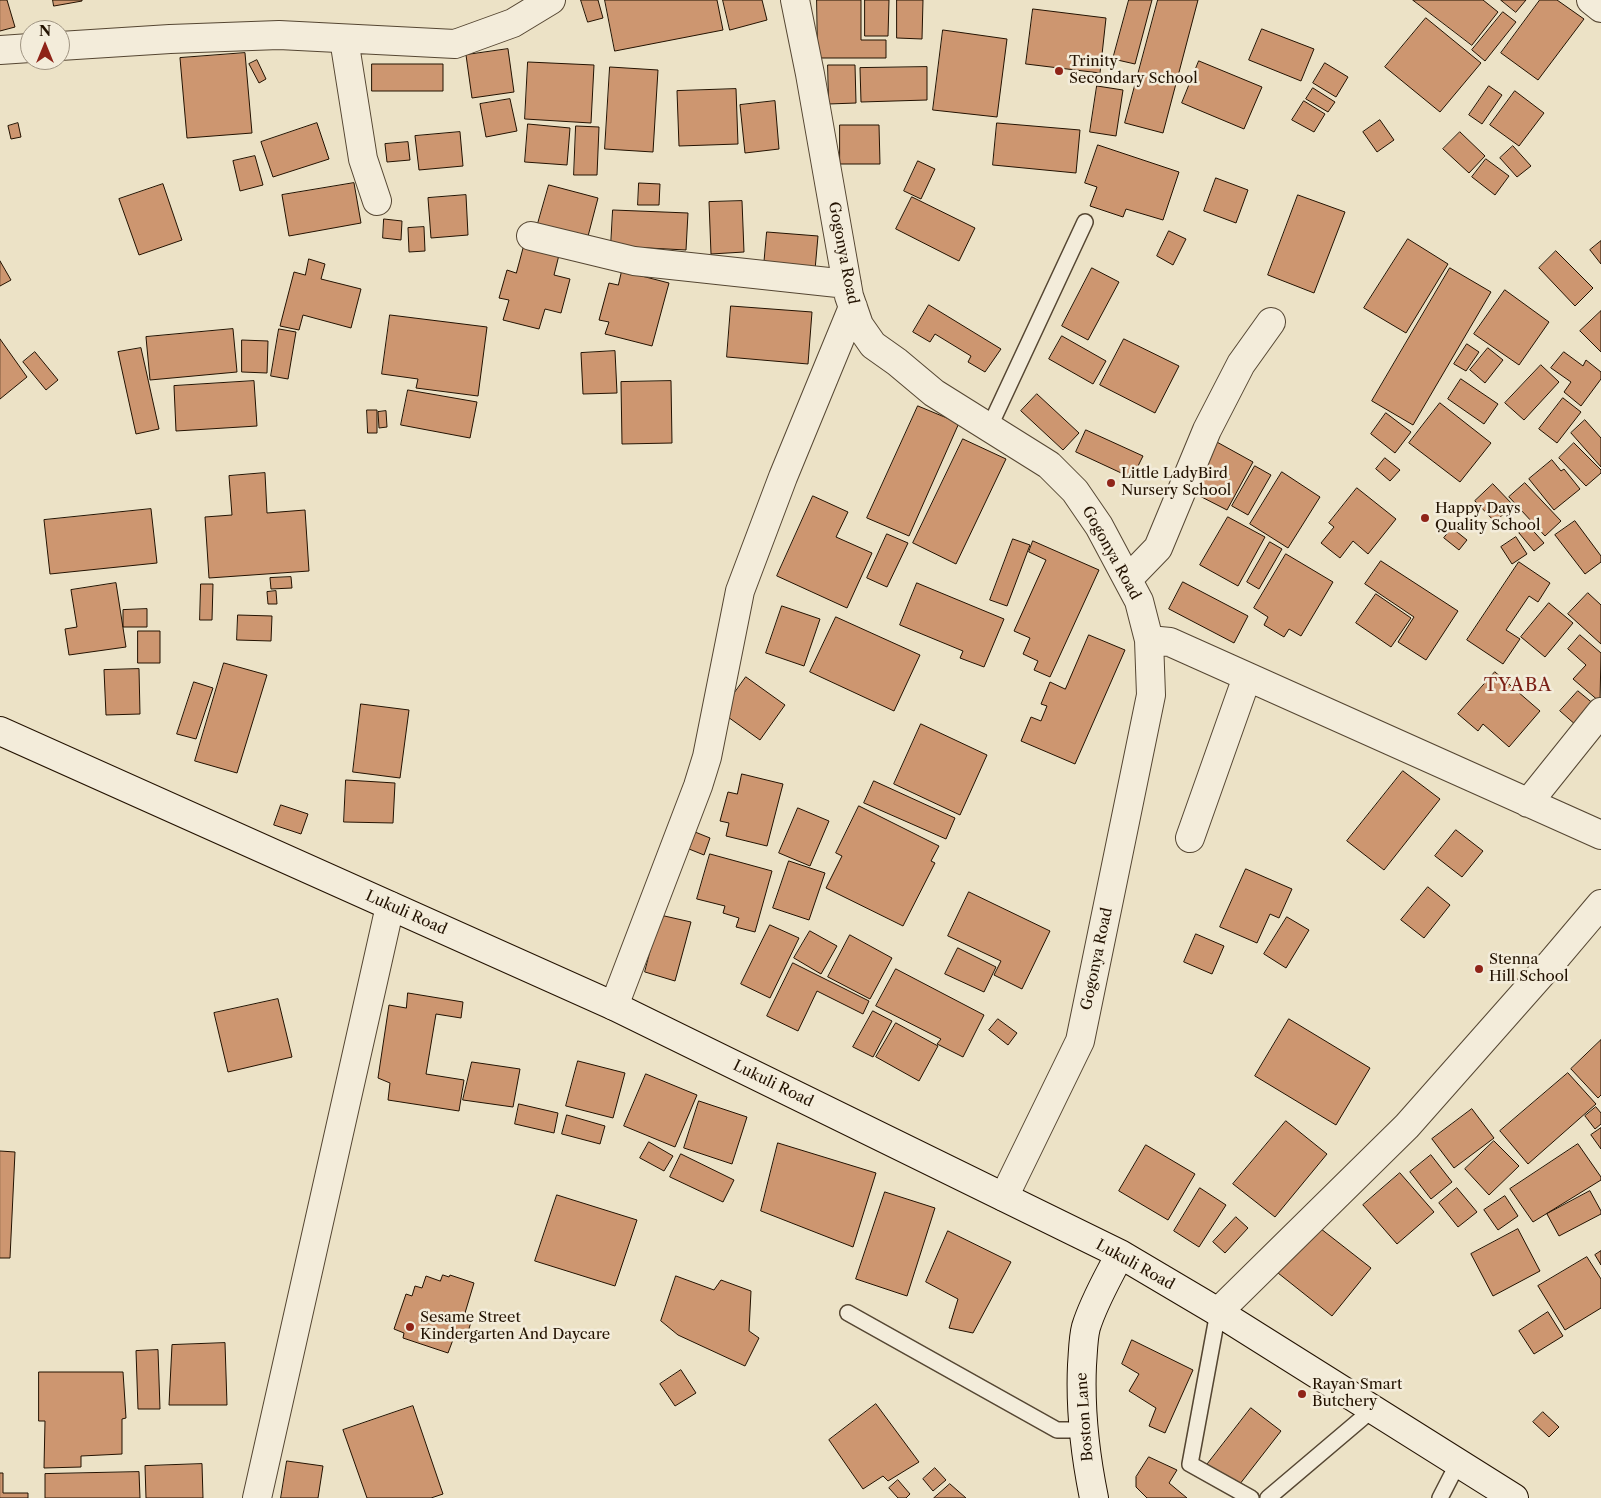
<!DOCTYPE html>
<html>
<head>
<meta charset="utf-8">
<style>
	body { margin:0 }
	#map { position:relative; width:1601px; height:1498px; overflow:hidden; background:#ece2c6; font-family:"Libre Caslon Text",serif }
	canvas { display:block }
	.north { position:absolute; left:20px; top:20px; width:50px; height:50px; box-sizing:border-box; background:#f3ecda; border:1px solid #a09583; border-radius:50%; rotate:0deg; font-size:14px; font-weight:700; line-height:20px; text-align:center; color:#231201 }
	.north::after { content:''; display:block; margin:auto; width:18px; height:22px; background:#8f2418; clip-path:polygon(50% 0,100% 100%,50% 72%,0 100%) }
</style>
</head>
<body>
<div id="map">
<canvas width="1601" height="1498"></canvas>
<div class="north">N</div>
</div>
<script>
const g = document.querySelector('canvas').getContext('2d');
g.lineJoin = 'round';
function fill(path, color) {
  g.fillStyle = color;
  g.fill(path, 'evenodd');
}
function trace(path, color, width, dash) {
  g.strokeStyle = color;
  g.lineWidth = width;
  g.lineCap = dash ? 'butt' : 'round';
  g.setLineDash(dash || []);
  g.stroke(path);
}
function write(font, color, halo, rows, align = 'center') {
  g.font = font + ' "Libre Caslon Text",serif';
  g.lineWidth = 5;
  g.setLineDash([]);
  g.textBaseline = 'middle';
  g.strokeStyle = halo;
  g.fillStyle = color;
  for (const [text, x, y, turn = 0] of rows) {
    g.save();
    g.translate(x, y);
    g.rotate((+turn || 0) * Math.PI / 180);
    g.textAlign = isNaN(turn) ? turn : align;
    if (halo) g.strokeText(text, 0, 0);
    g.fillText(text, 0, 0);
    g.restore();
  }
}
const building = new Path2D(`
	M0,0h7l8,27 -15,4z
	M53,0h29v1l-28,5z
	M581,0h17l5,18 -15,4z
	M605,0h112l6,30 -108,21z
	M723,0h39l5,20 -37,10z
	M817,0h44v40h25v18h-68z
	M865,0h24l-1,36h-23z
	M897,0h26l-1,39 -25,-1z
	M1129,0h23l-17,64 -22,-5z
	M1158,0h40l-35,133 -38,-10z
	M1413,0h70l15,12 -26,33z
	M1501,0h25l-10,12z
	M1540,0h17l27,19 -46,61 -37,-27z
	M1033,9l73,9 -6,55 -74,-9z
	M1503,12l13,10 -31,39 -13,-11z
	M1426,18l55,45 -41,49 -55,-45z
	M1262,29l52,20 -13,32 -52,-21z
	M943,30l64,9 -10,78 -64,-7z
	M508,49l6,43 -42,6 -6,-43z
	M245,53l7,80 -65,5 -7,-80z
	M257,60l9,19 -7,4 -10,-19z
	M1199,61l63,26 -18,42 -62,-26z
	M528,62l66,3 -3,58 -66,-4z
	M1325,63l23,14 -12,20 -23,-14z
	M372,64h71v27h-71z
	M828,65h27l1,38 -27,1z
	M610,67l48,3 -5,82 -48,-3z
	M927,67v33l-66,2 -1,-34z
	M1097,86l26,4 -7,46 -26,-4z
	M1489,86l13,9 -20,29 -13,-9z
	M1313,88l22,14 -7,10 -22,-13z
	M736,89l2,55 -59,2 -2,-55z
	M1515,91l29,22 -25,33 -29,-21z
	M510,99l7,32 -31,6 -6,-33z
	M775,101l4,48 -34,4 -5,-48z
	M1304,101l21,13 -11,18 -22,-12z
	M1380,120l14,20 -17,12 -14,-20z
	M18,123l3,14 -10,2 -3,-13z
	M317,123l12,36 -56,18 -12,-35z
	M997,123l83,7 -4,43 -83,-8z
	M528,124l42,4 -3,37 -42,-3z
	M840,125h39l1,39h-40z
	M576,126l23,1 -2,48h-23z
	M460,132l3,34 -44,4 -4,-34z
	M1460,132l25,24 -16,17 -26,-24z
	M408,142l2,18 -23,2 -2,-18z
	M1098,145l81,27 -16,48 -37,-11 -3,8 -33,-11 7,-19 -12,-4z
	M1513,146l18,20 -14,11 -17,-19z
	M255,156l8,29 -23,6 -7,-30z
	M1486,159l23,17 -14,19 -23,-18z
	M918,161l17,8 -14,30 -17,-8z
	M1216,178l32,12 -12,33 -32,-12z
	M354,183l7,40 -72,13 -7,-41z
	M639,183l21,1 -1,21h-21z
	M163,184l19,56 -43,15 -20,-56z
	M549,185l49,13 -11,42 -50,-13z
	M466,195l2,40 -37,3 -3,-40z
	M1298,195l47,17 -31,81 -46,-18z
	M912,197l63,31 -16,33 -63,-32z
	M742,201l2,51 -33,2 -2,-52z
	M613,210l75,3 -2,37 -75,-4z
	M384,219l18,2 -1,19 -18,-2z
	M424,227l1,24 -16,1 -1,-24z
	M1169,231l17,8 -13,26 -16,-9z
	M767,232l51,4 -3,34 -51,-4z
	M1408,239l40,25 -42,69 -42,-25z
	M1601,241v23l-11,-14z
	M524,246l35,9 -5,20 16,4 -9,34 -16,-4 -6,20 -36,-9 6,-20 -10,-2 8,-28 9,3z
	M1556,251l37,37 -18,18 -36,-38z
	M309,259l16,5 -4,15 40,10 -10,39 -48,-13 -4,15 -19,-4 14,-54 11,3z
	M0,261l11,19 -11,6z
	M1092,268l27,14 -31,58 -26,-14z
	M1450,268l41,24 -78,133 -41,-24z
	M622,271l47,12 -17,63 -47,-12 4,-12 -10,-2 10,-37 9,2z
	M1505,290l44,32 -30,43 -45,-31z
	M929,305l72,44 -16,23 -17,-10 3,-6 -36,-22 -5,8 -17,-10z
	M731,306l81,6 -4,52 -81,-7z
	M1601,311v41l-21,-21z
	M390,315l97,12 -9,69 -62,-8 2,-9 -36,-5z
	M233,329l4,43 -87,8 -4,-43z
	M279,329l17,3 -8,47 -17,-3z
	M1062,336l44,25 -13,23 -44,-25z
	M0,339l27,38 -27,22z
	M1124,339l55,27 -24,47 -55,-28z
	M242,340l26,1 -1,32 -25,-1z
	M1467,344l12,8 -13,19 -12,-7z
	M141,348l18,81 -23,5 -18,-82z
	M1488,348l15,12 -18,23 -15,-13z
	M615,351l2,42 -34,1 -2,-41z
	M35,352l23,28 -12,10 -23,-28z
	M1564,352l19,14 3,-6 15,12v7l-20,27 -17,-14 7,-10 -20,-14z
	M1541,365l18,17 -35,38 -19,-17z
	M1461,379l37,25 -14,20 -36,-25z
	M254,381l3,45 -81,5 -2,-45z
	M671,381l1,62 -50,1 -1,-62z
	M408,390l69,12 -7,36 -69,-13z
	M1037,394l42,39 -16,17 -42,-39z
	M1563,398l18,14 -24,31 -18,-14z
	M1440,403l51,40 -31,39 -51,-39z
	M918,406l41,17 -50,113 -42,-18z
	M367,410h10v23h-9z
	M386,411l1,16 -8,1 -1,-16z
	M1386,413l25,19 -16,21 -24,-19z
	M1585,420l16,18v29l-30,-34z
	M1086,430l57,26 -11,22 -56,-26z
	M963,439l43,20 -50,105 -43,-21z
	M1215,441l38,21 -26,48 -39,-20z
	M1574,443l27,27v3l-15,13 -27,-28z
	M1385,458l15,12 -10,11 -14,-12z
	M1552,460l9,11 3,-2 16,20 -26,21 -25,-31z
	M1255,466l16,9 -23,40 -16,-9z
	M1282,472l38,25 -32,51 -38,-24z
	M265,473l2,40 38,-3 4,61 -100,7 -4,-61 27,-2 -3,-39z
	M1525,483l36,38 -16,15 -36,-39z
	M1493,484l20,21 -18,17 -20,-21z
	M1357,488l39,31 -28,35 -15,-13 -13,17 -19,-15 13,-16 -5,-4z
	M813,496l35,16 -12,25 36,16 -25,55 -70,-32z
	M151,509l6,54 -107,11 -6,-54z
	M1228,517l37,20 -27,49 -38,-21z
	M1575,521l26,35v6l-16,12 -30,-39z
	M1528,525l16,18 -10,8 -15,-18z
	M1452,528l15,12 -8,10 -15,-12z
	M887,534l21,9 -21,44 -20,-9z
	M1516,537l11,17 -15,10 -11,-17z
	M1013,539l17,6 -23,61 -17,-6z
	M1033,541l66,29 -49,107 -16,-7 4,-9 -15,-7 7,-16 -16,-7 32,-71 -17,-8z
	M1270,542l12,7 -23,40 -12,-7z
	M1286,554l47,28 -32,54 -12,-7 -5,8 -20,-12 4,-8 -14,-9z
	M1381,561l77,50 -32,49 -28,-18 16,-25 -49,-33z
	M1519,562l31,21 -12,19 -9,-6 -23,34 14,9 -17,25 -36,-24z
	M291,577l1,11 -21,1 -1,-11z
	M1183,582l65,34 -14,27 -65,-34z
	M116,583l10,64 -57,8 -4,-26 12,-2 -6,-37z
	M917,583l87,36 -20,48 -24,-9 3,-7 -63,-26z
	M201,584h12l-1,36h-12z
	M276,591l1,13h-9l-1,-12z
	M1588,593l13,12v39l-33,-30z
	M1376,594l35,24 -20,29 -35,-24z
	M1549,603l24,20 -28,34 -24,-20z
	M782,606l38,13 -16,47 -38,-13z
	M147,609v18h-24v-17z
	M238,615l34,1 -1,25 -34,-1z
	M836,617l84,38 -26,56 -84,-39z
	M138,631h22v32h-22z
	M1089,635l36,15 -50,114 -54,-23 10,-24 10,4 6,-15 -6,-2 9,-22 15,7z
	M1580,635l21,18 -1,49 -27,-23 13,-14 -18,-16z
	M224,663l43,12 -30,98 -42,-12z
	M139,669l1,45 -34,1 -2,-45z
	M1495,672l45,39 -31,36 -26,-23 -5,7 -20,-17z
	M746,677l39,28 -25,35 -39,-28z
	M194,682l19,6 -17,51 -19,-5z
	M1578,691l17,14 -18,21 -17,-15z
	M361,704l48,6 -9,68 -47,-6z
	M921,724l66,31 -27,60 -66,-31z
	M1403,771l37,28 -56,71 -37,-29z
	M742,774l41,10 -16,62 -41,-10 3,-13 -9,-2 8,-29 9,2z
	M346,780l49,3 -2,40 -49,-1z
	M874,781l81,37 -9,21 -82,-36z
	M281,805l27,9 -7,20 -27,-9z
	M859,806l80,40 -8,15 4,2 -32,63 -77,-38 16,-32 -6,-3z
	M798,808l31,13 -19,45 -31,-13z
	M1456,830l27,21 -21,26 -27,-21z
	M695,832l15,6 -6,17 -15,-6z
	M710,854l62,17 -17,61 -19,-5 3,-9 -16,-5 2,-7 -28,-7z
	M789,861l36,12 -16,47 -36,-12z
	M1246,869l46,20 -13,29 -9,-4 -13,29 -37,-16z
	M1428,887l22,18 -26,33 -23,-18z
	M969,892l81,39 -28,58 -28,-14 7,-14 -53,-25z
	M660,915l31,7 -16,59 -30,-9z
	M1287,917l22,13 -23,38 -22,-14z
	M770,925l29,13 -29,60 -29,-14z
	M810,931l27,15 -16,28 -27,-16z
	M1196,934l28,12 -12,28 -28,-12z
	M850,935l42,23 -22,41 -42,-22z
	M958,948l38,19 -12,25 -39,-18z
	M793,963l76,38 -6,13 -46,-23 -19,40 -31,-15z
	M896,969l88,46 -21,42 -26,-13 4,-5 -65,-33z
	M408,993l55,9 -2,16 -25,-4 -10,60 38,6 -5,31 -71,-11 2,-17 -12,-5 11,-73 17,3z
	M278,999l14,58 -64,15 -14,-59z
	M873,1011l19,10 -19,36 -20,-10z
	M998,1019l19,14 -9,12 -19,-15z
	M1289,1019l81,49 -34,57 -81,-49z
	M896,1023l42,23 -19,35 -43,-24z
	M1601,1040v55l-3,3 -27,-29z
	M578,1061l47,12 -12,45 -47,-12z
	M472,1062l48,7 -7,38 -50,-7z
	M1568,1073l28,31 -68,60 -28,-33z
	M646,1074l51,21 -22,52 -51,-21z
	M699,1101l48,16 -15,47 -48,-16z
	M519,1104l39,9 -4,20 -39,-9z
	M1596,1107l5,6v11l-6,5 -10,-13z
	M1472,1109l22,29 -40,30 -22,-29z
	M567,1115l38,11 -5,18 -38,-10z
	M1286,1121l41,33 -52,63 -42,-33z
	M1601,1128v21l-10,-14z
	M1494,1141l25,25 -30,29 -24,-26z
	M649,1142l24,14 -9,15 -24,-13z
	M778,1143l98,30 -23,74 -92,-36z
	M1578,1144l23,33v3l-68,42 -23,-33z
	M1146,1145l49,29 -27,46 -49,-29z
	M0,1151l15,1 -5,106h-10z
	M681,1154l53,26 -11,22 -53,-25z
	M1431,1155l21,27 -21,17 -21,-27z
	M1400,1173l34,39 -37,32 -34,-39z
	M1200,1188l26,17 -27,42 -25,-16z
	M1457,1188l20,24 -19,15 -19,-24z
	M1590,1191l11,20v3l-42,22 -12,-22z
	M885,1192l50,16 -28,88 -51,-17z
	M557,1195l80,25 -22,66 -80,-25z
	M1505,1196l13,20 -20,14 -14,-20z
	M1236,1217l12,11 -23,25 -12,-11z
	M1316,1225l55,43 -39,48 -54,-43z
	M1518,1229l22,42 -47,25 -22,-42z
	M948,1231l63,31 -38,71 -24,-5 9,-29 -32,-17z
	M1601,1251v14l-6,-10z
	M1587,1257l14,22v29l-36,22 -27,-44z
	M443,1275l6,2 1,-2 24,8 -9,30 8,3 -8,25 -11,-4 -6,16 -45,-15 1,-5 -10,-4 12,-35 6,2 3,-10 7,2 4,-12 14,5z
	M676,1276l38,14 7,-10 30,11 -2,40 10,7 -14,28 -67,-31 -17,-14z
	M1548,1312l15,24 -29,18 -15,-23z
	M1132,1340l61,30 -28,63 -16,-7 7,-18 -27,-17 10,-17 -17,-10z
	M225,1343l2,62h-58l3,-60z
	M158,1350l2,59h-22l-2,-58z
	M681,1370l15,23 -21,13 -15,-22z
	M39,1372h84l3,46 -4,1v35l-41,2v11l-37,1 1,-47h-6z
	M876,1404l43,58 -31,19 -5,-5 -20,13 -34,-49z
	M413,1406l30,88 -12,4h-64l-24,-68z
	M1251,1408l30,23 -45,58 -30,-23z
	M1543,1412l16,15 -10,10 -16,-15z
	M1149,1457l28,13 -8,13 18,15h-40l-11,-11v-10z
	M287,1461l36,5 -5,32h-37z
	M202,1464l1,34h-57l-1,-32z
	M935,1468l11,12 -13,11 -10,-12z
	M139,1472l1,26h-95v-24z
	M0,1473h3v20h25v5h-28z
	M898,1480l12,14 -4,4h-8l-9,-10z
	M950,1484l16,14h-32z`);
fill(building, '#cd9670');
trace(building, '#231201', 1);
const lane = new Path2D(`
	M989,428l96,-206
	M1218,1312l-28,152 61,34
	M848,1313l209,117h27
	M1268,1498l105,-89
	M1440,1498l18,-35`);
const street = new Path2D(`
	M795,0l15,74 39,222 10,29 14,20 24,17 37,31 115,72 26,26 24,35 40,75 10,39 2,55 -71,346 -76,156
	M1591,0l10,8
	M344,39l19,120 14,42
	M60,46l110,-7 109,-4 176,9 58,-21 38,-23
	M0,50l30,-2
	M531,236l103,25 213,23
	M1128,579l30,-31 49,-118 34,-66 30,-42
	M1149,640l21,2 431,193
	M1528,803l73,-91
	M1190,838l57,-161
	M614,1006l84,-220 9,-29 33,-166 43,-114 70,-170
	M1218,1312l189,-186 145,-164 49,-58
	M257,1498l133,-592`);
const secondary = new Path2D(`
	M0,731l614,275 506,248 98,58 296,186
	M1094,1498c-9,-44 -14,-88 -12,-133 1,-12 1,-27 4,-38 8,-26 22,-49 34,-73`);
trace(lane, '#554632', 18);
trace(street, '#554632', 30);
trace(secondary, '#231201', 30);
trace(lane, '#f3ecda', 15);
trace(street, '#f3ecda', 28);
trace(secondary, '#f3ecda', 28);
for (const [x, y, r, color] of [
	[1059,71,5,"#8f2418"],
	[1111,483,5,"#8f2418"],
	[1425,518,5,"#8f2418"],
	[1479,969,5,"#8f2418"],
	[410,1327,5,"#8f2418"],
	[1302,1394,5,"#8f2418"]
]) {
  const dot = new Path2D();
  dot.arc(x, y, r, 0, 2 * Math.PI);
  g.fillStyle = color;
  g.fill(dot);
  trace(dot, '#f3ecda', 2);
}
write('15px', '#231201', '#f3ecda', [
	["Trinity",1069,62],
	["Secondary School",1069,79],
	["Little LadyBird",1121,474],
	["Nursery School",1121,491],
	["Happy Days",1435,509],
	["Quality School",1435,526],
	["Stenna",1489,960],
	["Hill School",1489,977],
	["Sesame Street",420,1318],
	["Kindergarten And Daycare",420,1335],
	["Rayan Smart",1312,1385],
	["Butchery",1312,1402]
], 'left');
write('15px', '#231201', '#f3ecda', [
	["Gogonya Road",843,253,79],
	["Gogonya Road",1111,553,61],
	["Lukuli Road",406,913,24],
	["Gogonya Road",1097,959,-78],
	["Lukuli Road",773,1084,26],
	["Lukuli Road",1135,1265,29],
	["Boston Lane",1085,1417,-94]
]);
g.letterSpacing = '1px';
write('18px', '#7a1f14', '#f3ecda', [
	["TYABA",1518,686]
]);
g.letterSpacing = '0px';
</script>
</body>
</html>
